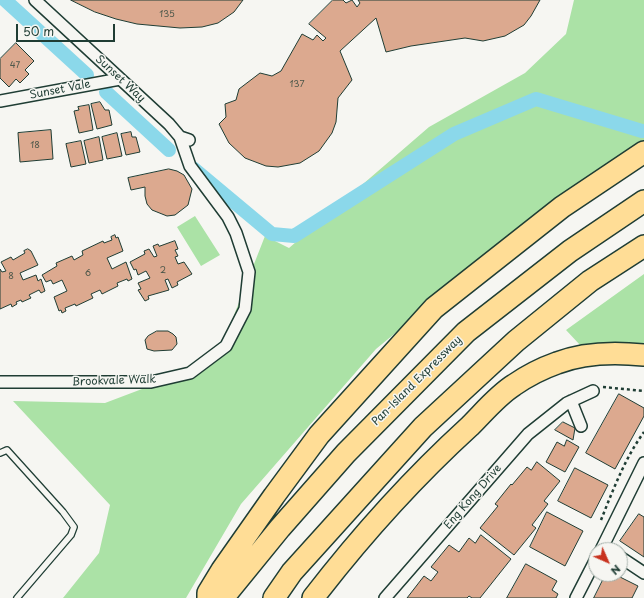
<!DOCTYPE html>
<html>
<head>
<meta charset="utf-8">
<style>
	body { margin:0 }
	#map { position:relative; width:644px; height:598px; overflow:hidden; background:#f6f6f2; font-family:"Playpen Sans",sans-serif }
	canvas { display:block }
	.north { position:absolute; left:588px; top:542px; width:40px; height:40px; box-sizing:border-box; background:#f6f6f2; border:1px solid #a0aca6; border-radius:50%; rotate:135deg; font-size:11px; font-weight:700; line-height:16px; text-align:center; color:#1f3d34 }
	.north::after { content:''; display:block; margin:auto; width:14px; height:18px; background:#c8321e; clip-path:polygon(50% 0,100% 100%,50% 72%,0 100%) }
	.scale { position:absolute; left:16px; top:24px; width:99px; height:18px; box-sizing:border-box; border:2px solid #1f3d34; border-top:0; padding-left:5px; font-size:12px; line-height:14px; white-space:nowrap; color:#1f3d34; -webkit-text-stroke:3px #f6f6f2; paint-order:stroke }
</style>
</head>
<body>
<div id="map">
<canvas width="644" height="598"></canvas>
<div class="north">N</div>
<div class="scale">50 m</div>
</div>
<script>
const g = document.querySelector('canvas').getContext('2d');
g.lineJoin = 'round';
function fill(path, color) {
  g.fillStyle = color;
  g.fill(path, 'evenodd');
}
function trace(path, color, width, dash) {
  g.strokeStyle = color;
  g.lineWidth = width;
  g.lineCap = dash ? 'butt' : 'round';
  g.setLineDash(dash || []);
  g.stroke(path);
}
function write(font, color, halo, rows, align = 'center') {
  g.font = font + ' "Playpen Sans",sans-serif';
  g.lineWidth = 3;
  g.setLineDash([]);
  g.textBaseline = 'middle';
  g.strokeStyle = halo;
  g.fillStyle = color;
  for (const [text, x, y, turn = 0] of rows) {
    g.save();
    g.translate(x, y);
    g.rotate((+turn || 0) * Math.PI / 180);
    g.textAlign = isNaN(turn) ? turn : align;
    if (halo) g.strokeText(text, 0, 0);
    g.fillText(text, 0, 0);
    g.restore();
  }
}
fill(new Path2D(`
	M574,0h70v146l-92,58 -176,145 -135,155 -55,94h-123l36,-45 11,-48 -97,-104 92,2 111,-42 49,-125 24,12 140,-121 96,-54 41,-39z
	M195,216l25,39 -19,11 -24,-39z
	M644,274v71l-29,-3 -35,3 -14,-15z`), '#abe2a6');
trace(new Path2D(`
	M5,0l82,75
	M106,92l63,58
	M193,168l79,66 22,2 160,-102 82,-35 106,32`), '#8bd8ea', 14);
const building = new Path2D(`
	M71,0h172l-9,12 -16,11 -16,4 -22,1 -43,-4 -21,-5 -21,-7z
	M333,0h10l3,3 6,-3 5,7 3,-4 -2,-3h182l-9,16 -7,9 -19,11 -22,5 -18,-3 -54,8 -25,6 -10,-34 -36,33 12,29 -14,18 -2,24 -4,11 -13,18 -19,12 -22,4 -12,-1 -21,-8 -16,-15 -10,-19 7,-7 -1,-13 11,-4 3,-11 21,-16 12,3 9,-5 21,-37 11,6 4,-5 6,6 3,-3 -17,-14z
	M16,43l18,18 -9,9 4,4 -9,9 -4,-4 -7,8 -9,-9v-19z
	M100,102l5,8h4l3,15 -15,4 -6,-25z
	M89,105l4,25 -14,3 -5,-22 5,-1 -1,-3z
	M51,130l2,29 -33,3 -2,-29z
	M131,132l1,5h4l4,15 -14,3 -5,-21z
	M117,133l5,23 -15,3 -5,-22z
	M99,137l4,23 -14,3 -5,-22z
	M81,141l5,23 -15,3 -5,-23z
	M169,169l8,2 7,4 8,14 -4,16 -13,10 -8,1 -15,-6 -5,-6 -2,-8v-9l-14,3 -3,-12z
	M115,235l1,3 2,-1 5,14 -16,7 5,11 14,-7 6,17 -4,2 -1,-2 -10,4 1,3 -16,8 -2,-4 -9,4 2,4 -17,8 -1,-2 -10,4 1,3 -4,2 -1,-3 -2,1 -5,-14 13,-6 -5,-11 -9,4 -2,-4 -5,2 -4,-7 15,-9 -1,-3 16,-7 2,4 9,-5 -1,-4 21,-10 1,2 8,-3 -1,-3z
	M175,241l3,8 -3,1 3,6 -3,1 3,7 6,-2 8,12 -15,8 1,3 -6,3 -4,-9 -3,1 4,10 -21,6 1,3 -4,2 -7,-11 3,-1 -3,-6 12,-5 -4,-7 -8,4 -2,-6 -2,1 -4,-8 15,-8 -1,-3 5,-2 5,8 3,-1 -4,-10 5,-2 1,2z
	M28,249l3,2 7,14 -18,8 3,7 13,-5 2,6 3,-2 4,12 -4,2 -2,-3 -10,5 2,3 -9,4 -1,-2 -5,2 1,2 -5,3 -1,-3 -11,5v-40l2,3 4,-1 -5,-9 10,-5 2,3 12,-7 -1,-2z
	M157,331h11l5,3 3,3 1,7 -5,6 -18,1 -7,-2 -2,-9 3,-4z
	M619,394l25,14v8l-29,53 -29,-16z
	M563,422l12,6 -2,12 -18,-10z
	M567,440l12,7 -14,25 -19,-10 11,-20 7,4z
	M537,462l23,19 -16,20 4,3 -16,21 4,3 -22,27 -34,-27 18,-22 -3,-2 16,-20 1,1 15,-18 4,3z
	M575,468l33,17 -17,33 -33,-17z
	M547,512l36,19 -18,35 -35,-19z
	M639,514l5,3v40l-24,-16z
	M481,535l30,24 -31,39h-8l-3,-2 -2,2h-60l17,-22 7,5 7,-9 -7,-5 18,-22 10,7 10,-14 6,5z
	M526,564l31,17 -5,9 6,4 -2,4h-49z
	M606,574h8l24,12 -6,12h-38z`);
fill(building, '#dca98f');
trace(building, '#1f3d34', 1);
const lane = new Path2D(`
	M0,453l7,-3 56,62 11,15 -3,8 -54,63`);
const street = new Path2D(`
	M35,0l134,124 11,13 9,3
	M0,101l120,-22
	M0,382h151l39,-9 36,-27 19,-37 4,-37 -13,-39 -8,-16 -38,-51 -10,-29
	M571,401l10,25
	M601,550l43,-87
	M620,557l24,16
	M385,598l143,-164 39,-31 26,-12
	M576,598l20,-39`);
const highway = new Path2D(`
	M208,598v-5l14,-23 52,-74 45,-61 115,-127 128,-101 82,-55
	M223,598l57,-70 66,-75 120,-121 104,-81 74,-50
	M274,598l18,-26 131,-145 93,-86 74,-60 54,-35
	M313,598c47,-61 100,-120 157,-172 14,-14 28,-31 44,-41 13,-9 29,-17 43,-22 28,-11 58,-11 87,-8`);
trace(lane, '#1f3d34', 8);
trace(street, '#1f3d34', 14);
trace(highway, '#1f3d34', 24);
trace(new Path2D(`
	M603,387l41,4
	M601,520c12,-30 24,-62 43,-88`), '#1f3d34', 2.5, [3, 3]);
trace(lane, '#f6f6f2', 5.5);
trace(street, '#f6f6f2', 11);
trace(highway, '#ffdd96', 21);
write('9px', '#4e584b', null, [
	["135",167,15],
	["47",15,66],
	["137",297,85],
	["18",35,146],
	["2",163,271],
	["6",88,274],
	["8",11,277]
]);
write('11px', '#1f3d34', '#f6f6f2', [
	["Sunset Way",120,79,43],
	["Sunset Vale",60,90,-11],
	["Brookvale Walk",114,381,-2],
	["Pan-Island Expressway",417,381,-45],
	["Eng Kong Drive",473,497,-49]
]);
</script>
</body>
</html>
